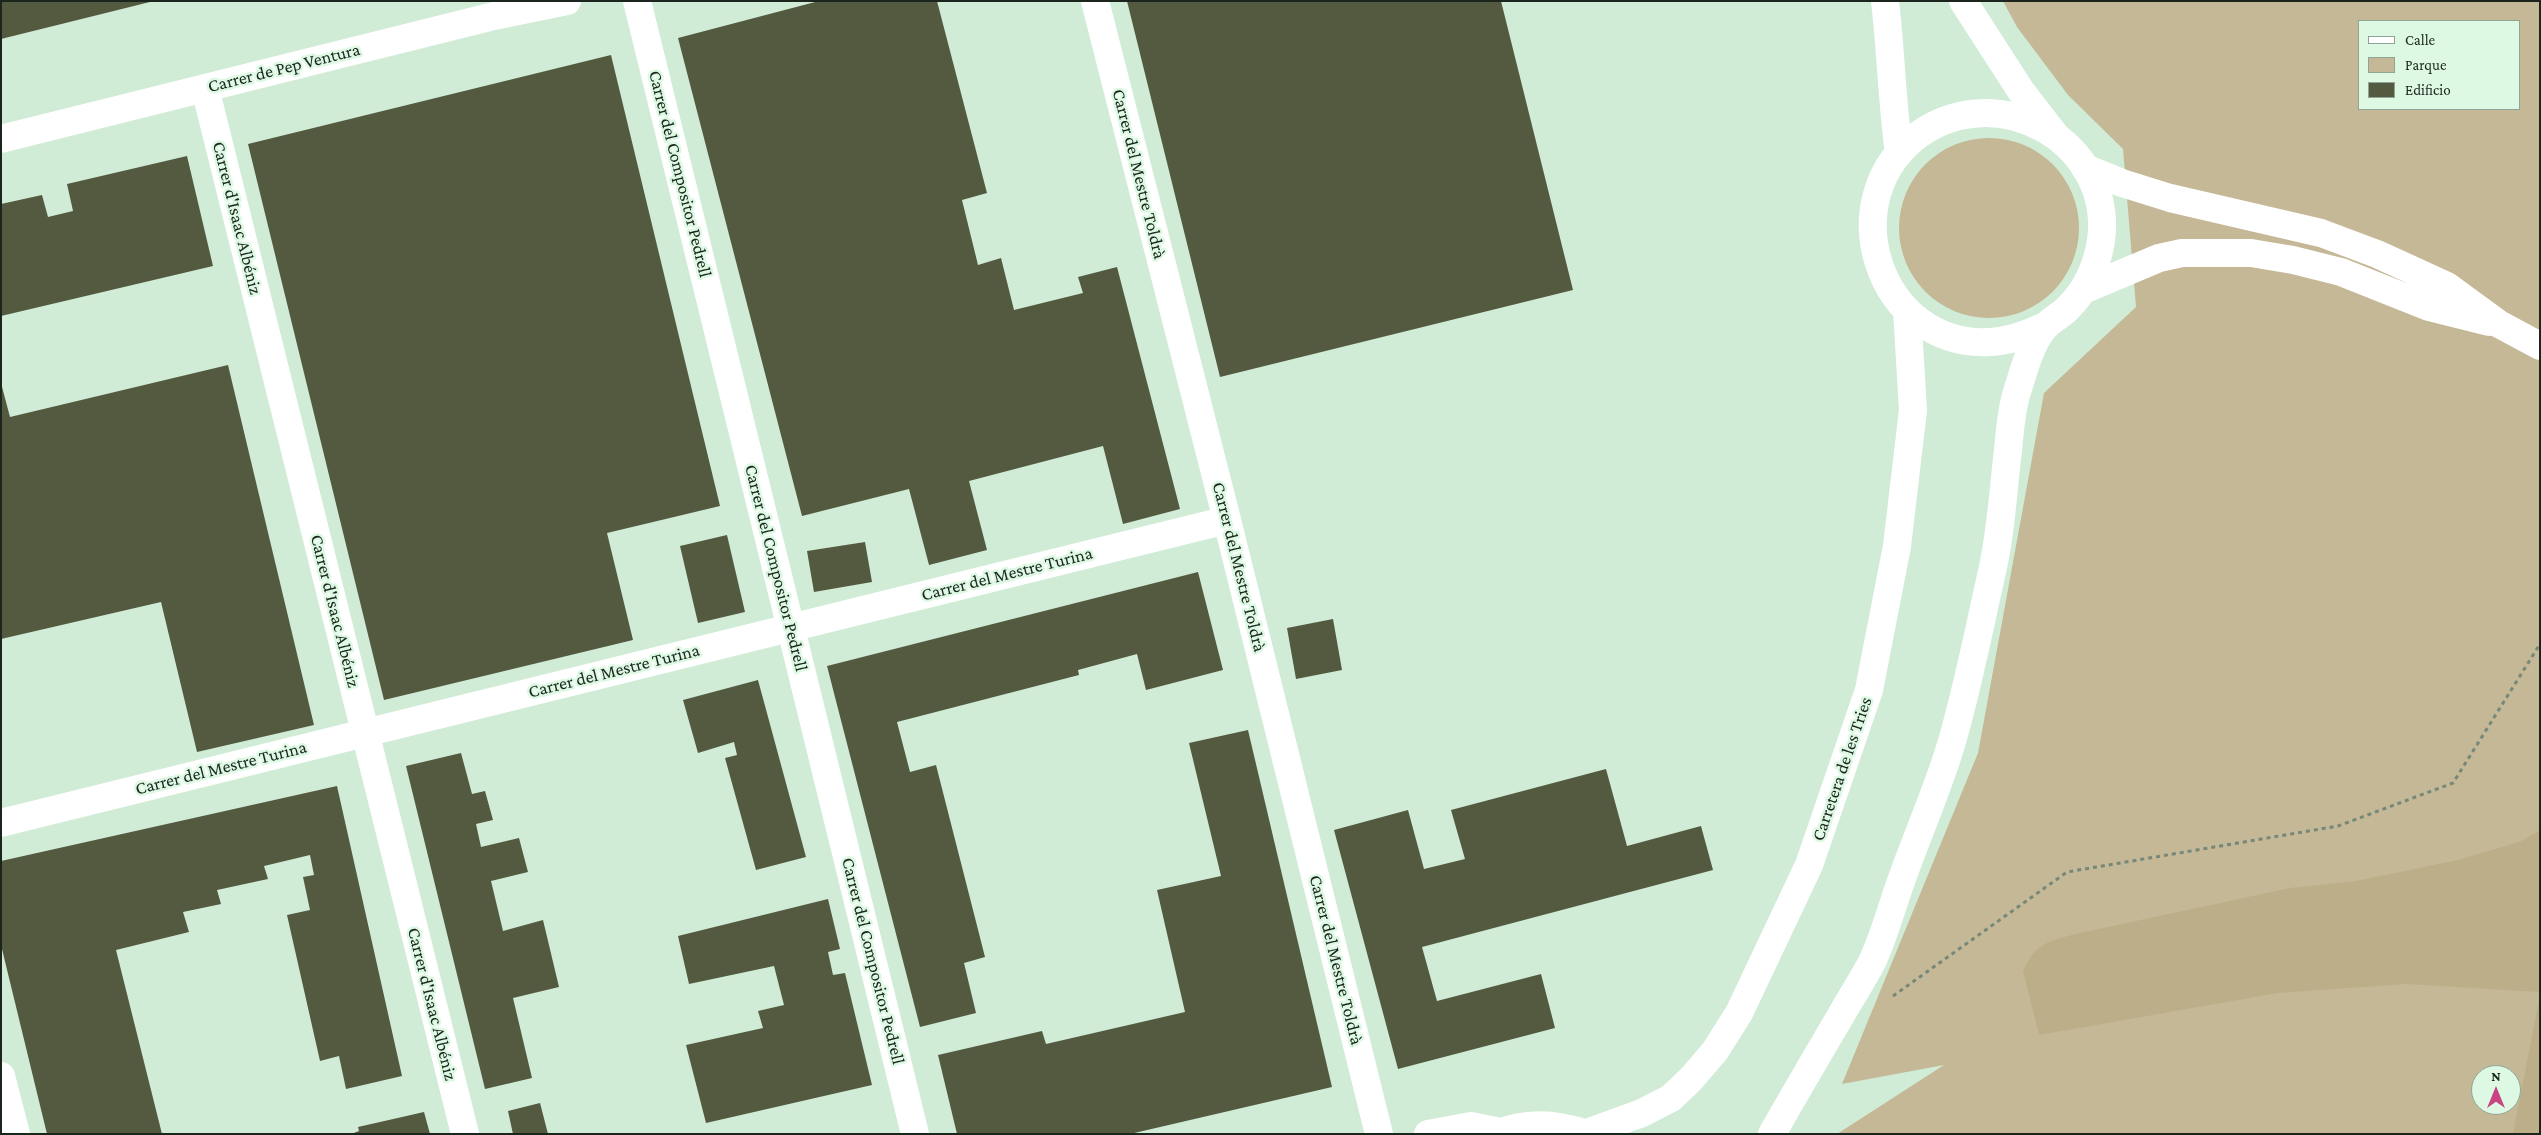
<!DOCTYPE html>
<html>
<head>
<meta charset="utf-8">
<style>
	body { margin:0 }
	#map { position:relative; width:2541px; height:1135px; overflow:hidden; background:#d0ecd6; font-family:"Crimson Pro",serif }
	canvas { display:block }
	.frame { position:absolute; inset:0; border:2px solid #1b251d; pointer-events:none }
	.legend { position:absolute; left:2358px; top:20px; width:162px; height:90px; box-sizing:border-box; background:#ddf9e3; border:1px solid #8fa494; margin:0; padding:6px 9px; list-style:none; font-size:15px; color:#1b251d }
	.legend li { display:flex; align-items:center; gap:10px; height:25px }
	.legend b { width:25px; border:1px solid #8fa494 }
	.north { position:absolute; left:2471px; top:1065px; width:50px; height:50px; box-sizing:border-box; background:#ddf9e3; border:1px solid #8fa494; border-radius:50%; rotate:0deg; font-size:14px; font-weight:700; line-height:20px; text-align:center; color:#1b251d }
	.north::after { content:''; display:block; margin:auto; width:18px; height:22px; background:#ca4383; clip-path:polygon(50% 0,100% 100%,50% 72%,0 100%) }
</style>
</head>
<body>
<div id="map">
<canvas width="2541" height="1135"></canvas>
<div class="frame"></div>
<ul class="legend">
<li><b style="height:6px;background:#fff"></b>Calle</li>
<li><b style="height:14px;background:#c5b896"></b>Parque</li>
<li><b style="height:14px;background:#535a40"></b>Edificio</li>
</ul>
<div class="north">N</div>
</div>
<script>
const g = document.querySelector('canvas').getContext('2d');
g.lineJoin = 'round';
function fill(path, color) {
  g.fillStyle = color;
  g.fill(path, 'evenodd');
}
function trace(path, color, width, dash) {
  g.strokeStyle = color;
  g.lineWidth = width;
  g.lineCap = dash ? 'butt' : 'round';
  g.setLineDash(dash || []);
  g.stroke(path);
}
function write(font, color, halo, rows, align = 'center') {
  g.font = font + ' "Crimson Pro",serif';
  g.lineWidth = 5;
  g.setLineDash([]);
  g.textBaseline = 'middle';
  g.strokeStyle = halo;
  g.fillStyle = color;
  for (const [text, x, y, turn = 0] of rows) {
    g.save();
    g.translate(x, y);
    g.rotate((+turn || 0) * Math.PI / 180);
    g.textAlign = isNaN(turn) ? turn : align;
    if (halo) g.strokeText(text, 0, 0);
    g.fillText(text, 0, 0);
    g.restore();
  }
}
fill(new Path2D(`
	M2003,1h537v1133h-703l107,-69 -102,19 136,-331 66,-360 92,-86 -13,-158 -55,-54 -51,-68zM2360,21h160v88h-160zM2481,1075h30v30h-30z
	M1899 228a90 90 0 1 1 180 0a90 90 0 1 1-180 0Z`), '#c5b896');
fill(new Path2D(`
	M2540,830v162l-134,-8 -128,9 -239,42 -16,-64c13,-28 24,-29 52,-37l215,-46 66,-7 102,-21 64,-19z
	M2540,995v139h-27z`), '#bdae8a');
fill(new Path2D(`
	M1,1h149v1l-149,37z
	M819,1h118l50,192 -25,7 16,65 23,-7 13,52 69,-17 -5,-16 39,-10 63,242 -57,15 -20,-78 -134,35 18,69 -58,15 -20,-76 -107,27 -124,-478z
	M1127,1h374l72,289 -353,87z
	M611,55l109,451 -113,27 26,107 -249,60 -136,-556z
	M187,156l26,110 -212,50v-112l41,-9 6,22 25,-6 -6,-27z
	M228,365l86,360 -117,27 -36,-150 -160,37v-256l9,34z
	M727,535l18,77 -47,11 -18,-77z
	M865,542l7,40 -58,10 -7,-41z
	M1198,572l25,98 -77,20 -9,-36 -59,16 1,5 -182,47 13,50 26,-7 49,192 -21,6 12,50 -56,14 -93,-361z
	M1333,619l9,51 -46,9 -9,-51z
	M758,680l48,177 -50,13 -31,-112 12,-3 -3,-13 -36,11 -15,-53z
	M1248,730l84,357 -202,47h-173l-19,-79 104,-24 4,13 139,-32 -28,-122 64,-14 -32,-133z
	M461,753l11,41 13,-3 8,29 -17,4 5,23 38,-9 9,34 -37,9 12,50 40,-11 16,67 -46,11 19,80 -47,11 -79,-323z
	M1606,769l21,77 74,-20 12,44 -291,77 15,54 104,-27 14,54 -157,41 -64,-239 74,-20 16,59 41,-10 -14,-49z
	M337,786l65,290 -56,13 -7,-33 -19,5 -33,-146 23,-5 -7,-33 11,-2 -4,-20 -46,11 4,13 -51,11 4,14 -38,8 6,20 -73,18 46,184h-115l-46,-189v-84z
	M828,899l12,50 -12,3 5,23 12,-2 27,112 -166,38 -20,-78 77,-17 -5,-17 26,-6 -10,-39 -85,18 -11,-48z
	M540,1103l8,31h-35l-5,-23z
	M424,1112l6,22h-79l8,-3 -1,-4z`), '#535a40');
trace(new Path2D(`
	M1893,996l174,-124 271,-46 115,-43 87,-139`), '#758879', 3, [4, 4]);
trace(new Path2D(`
	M637,1l278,1133
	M1095,1l132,519 152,614
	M1885,1c6,51 7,102 14,152
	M1963,1l58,90 34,44
	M205,88l260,1046
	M1,139l493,-123 73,-15
	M1,823l1226,-303
	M1,1076l15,58`), '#fff', 28);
trace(new Path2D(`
	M2085,168l37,15 48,15 151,35 56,21 70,32 52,38 41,22
	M2083,290l76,-32 23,-5h69l42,7 48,12 88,35 60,15
	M1587,1133l55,-20 29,-15 20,-19 24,-28 24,-38 70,-148 60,-175 28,-144 16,-136 -6,-99
	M1428,1134l43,-8 30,6
	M1497,1134c29,-13 61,-10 90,0
	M1772,1134c22,-39 45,-78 68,-117 10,-18 22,-36 32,-55 13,-28 21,-60 32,-89 16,-45 36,-89 49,-135 15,-53 26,-108 38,-162 10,-41 12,-85 17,-126 2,-19 3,-37 8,-55 7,-21 13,-48 27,-66 6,-8 17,-13 24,-20 21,-20 33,-49 35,-78 4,-94 -106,-150 -181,-98 -92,64 -43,215 69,209 20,-1 36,-7 53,-15`), '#fff', 28);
write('18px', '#1b251d', '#ddf9e3', [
	["Carrer de Pep Ventura",284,68,-14],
	["Carrer del Compositor Pedrell",680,174,76],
	["Carrer del Mestre Toldrà",1139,174,76],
	["Carrer d'Isaac Albéniz",237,218,76],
	["Carrer del Mestre Toldrà",1239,567,76],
	["Carrer del Compositor Pedrell",776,568,76],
	["Carrer del Mestre Turina",1007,574,-14],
	["Carrer d'Isaac Albéniz",335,611,76],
	["Carrer del Mestre Turina",614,671,-14],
	["Carrer del Mestre Turina",221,768,-14],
	["Carretera de les Tries",1842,769,-71],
	["Carrer del Mestre Toldrà",1336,960,76],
	["Carrer del Compositor Pedrell",873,961,76],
	["Carrer d'Isaac Albéniz",432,1004,76]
]);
</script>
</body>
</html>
